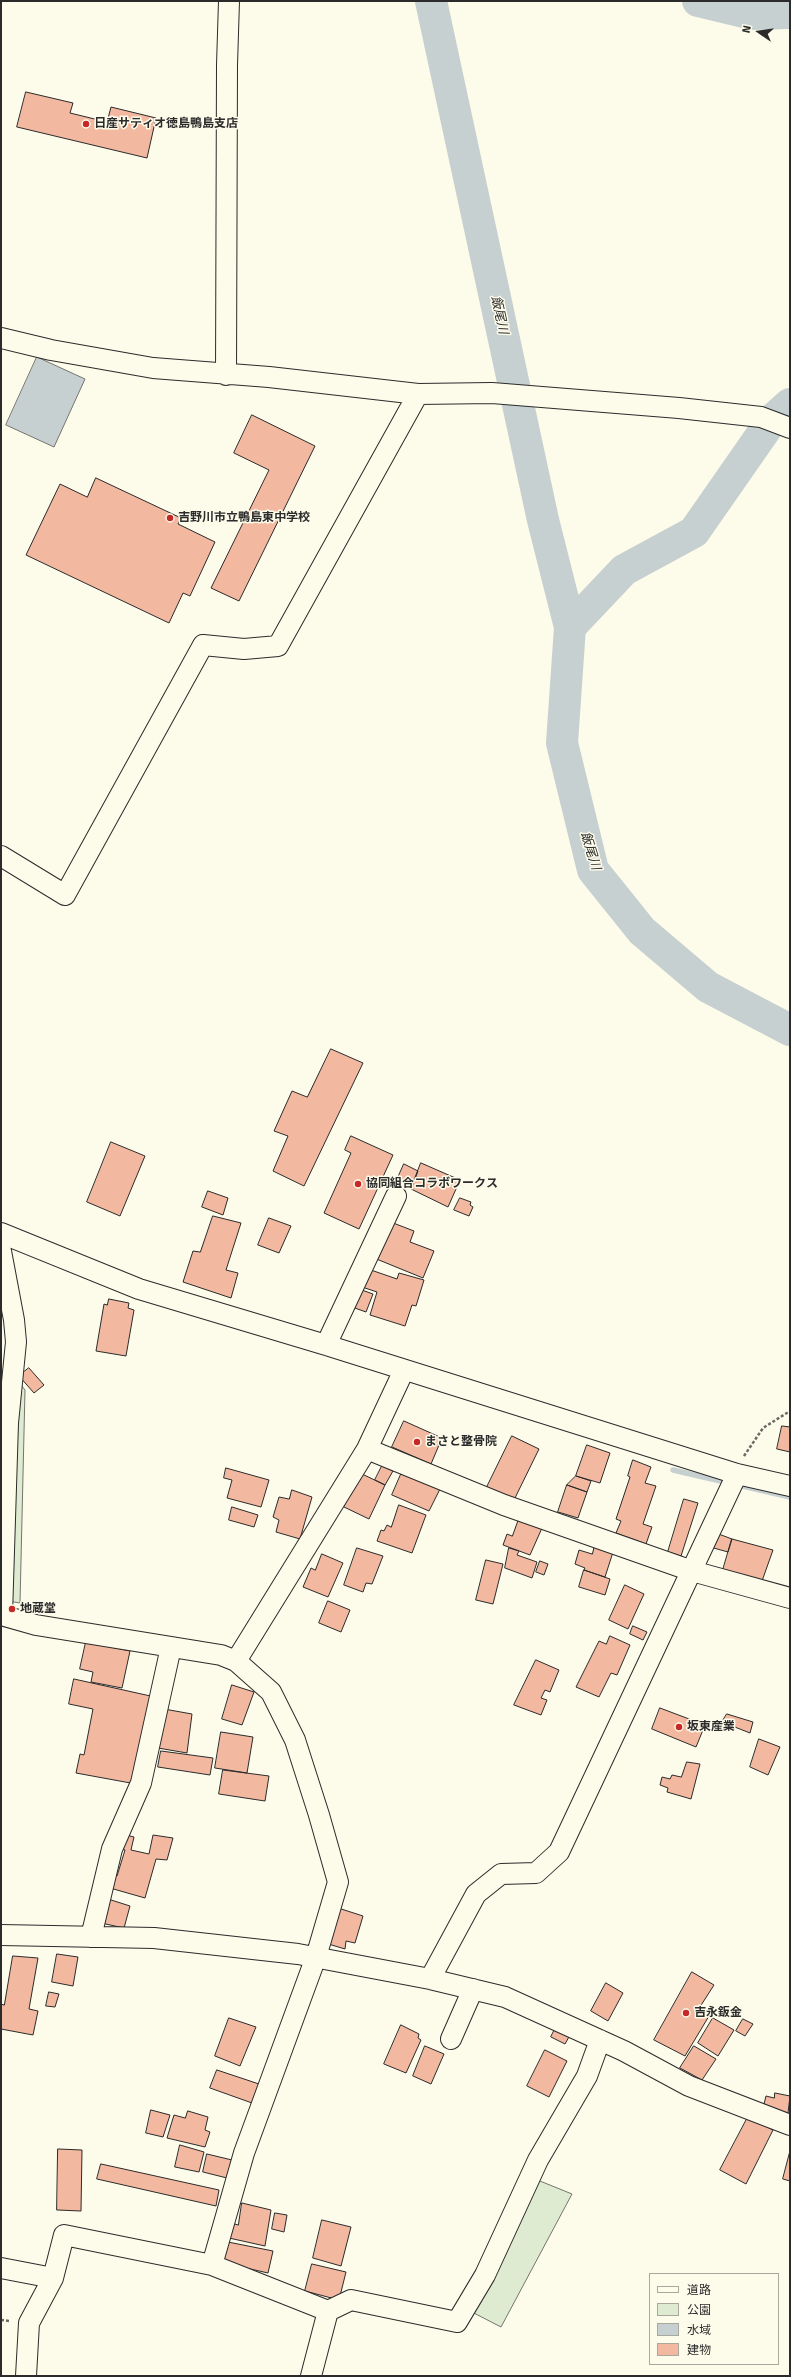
<!DOCTYPE html>
<html>
<head>
<meta charset="utf-8">
<style>
	body { margin:0 }
	#map { position:relative; width:791px; height:2377px; overflow:hidden; background:#fdfbea; font-family:Signika,"Noto Sans JP",sans-serif }
	canvas { display:block }
	.frame { position:absolute; inset:0; border:2px solid #2b2b2b; pointer-events:none }
	.legend { position:absolute; left:649px; top:2273px; width:130px; height:92px; box-sizing:border-box; background:#fdfbea; border:1px solid #a9a89e; margin:0; padding:5px 7px; list-style:none; font-size:12px; color:#2b2b2b }
	.legend li { display:flex; align-items:center; gap:8px; height:20px }
	.legend b { width:20px; border:1px solid #a9a89e }
	.north { position:absolute; left:739px; top:12px; width:40px; height:40px; -webkit-text-stroke:3px #fdfbea; paint-order:stroke; rotate:283deg; font-size:11px; font-weight:700; line-height:16px; text-align:center; color:#2b2b2b }
	.north::after { content:''; display:block; margin:auto; width:14px; height:18px; background:#2b2b2b; clip-path:polygon(50% 0,100% 100%,50% 72%,0 100%) }
</style>
</head>
<body>
<div id="map">
<canvas width="791" height="2377"></canvas>
<div class="frame"></div>
<ul class="legend">
<li><b style="height:5px;background:#fdfbea"></b>道路</li>
<li><b style="height:11px;background:#deebd1"></b>公園</li>
<li><b style="height:11px;background:#c7d0d0"></b>水域</li>
<li><b style="height:11px;background:#f2b8a0"></b>建物</li>
</ul>
<div class="north">N</div>
</div>
<script>
const g = document.querySelector('canvas').getContext('2d');
g.lineJoin = 'round';
function fill(path, color) {
  g.fillStyle = color;
  g.fill(path, 'evenodd');
}
function trace(path, color, width, dash) {
  g.strokeStyle = color;
  g.lineWidth = width;
  g.lineCap = dash ? 'butt' : 'round';
  g.setLineDash(dash || []);
  g.stroke(path);
}
function write(font, color, halo, rows, align = 'center') {
  g.font = font + ' Signika,"Noto Sans JP",sans-serif';
  g.lineWidth = 3;
  g.setLineDash([]);
  g.textBaseline = 'middle';
  g.strokeStyle = halo;
  g.fillStyle = color;
  for (const [text, x, y, turn = 0] of rows) {
    g.save();
    g.translate(x, y);
    g.rotate((+turn || 0) * Math.PI / 180);
    g.textAlign = isNaN(turn) ? turn : align;
    if (halo) g.strokeText(text, 0, 0);
    g.fillText(text, 0, 0);
    g.restore();
  }
}
const green = new Path2D(`
	M18,1381l7,9 -5,213 -12,-2z
	M535,2179l37,15 -71,133 -31,-16z`);
fill(green, '#deebd1');
trace(green, '#74746e', 1);
const water = new Path2D(`
	M37,357l48,22 -31,68 -48,-22z`);
fill(water, '#c7d0d0');
trace(water, '#74746e', 1);
trace(new Path2D(`
	M673,1470l117,27`), '#c7d0d0', 5.5);
trace(new Path2D(`
	M431,1l112,519 27,107 -8,116 31,127 49,61 66,56 82,43
	M698,1l54,13 38,-1
	M570,627l54,-57 70,-38 78,-112 18,-16`), '#c7d0d0', 32);
const building = new Path2D(`
	M26,92l47,11 -3,10 37,9 4,-15 45,11 -9,40 -130,-31z
	M252,415l63,31 -76,155 -28,-13 58,-118 -35,-17z
	M96,478l85,40 -3,6 37,18 -25,54 -7,-3 -14,30 -143,-68 34,-71 27,13z
	M331,1049l32,14 -59,123 -31,-15 15,-35 -14,-5 18,-40 15,6z
	M351,1136l42,19 -34,74 -35,-16 27,-60 -6,-3z
	M111,1142l34,14 -25,60 -33,-14z
	M421,1163l39,17 -12,27 -37,-18z
	M404,1164l14,7 -6,16 -15,-7z
	M208,1191l20,7 -5,17 -21,-8z
	M460,1198l11,4 -1,3 3,2 -4,9 -15,-6z
	M213,1216l28,7 -15,47 12,3 -7,25 -48,-16 10,-31 7,1z
	M269,1218l22,8 -12,27 -21,-8z
	M388,1221l26,10 -4,11 24,9 -11,27 -49,-20z
	M368,1269l29,10 2,-6 25,7 -8,26 -4,-1 -7,21 -35,-11 7,-23 -15,-5z
	M359,1289l14,5 -7,18 -14,-5z
	M109,1299l20,4 -1,5 6,2 -8,46 -30,-5 8,-47 3,1z
	M29,1368l15,17 -10,8 -15,-17z
	M404,1421l38,17 -11,26 -39,-17z
	M782,1426l8,1v25l-13,-3z
	M512,1436l27,13 -25,51 -27,-13z
	M587,1445l23,8 -10,30 -24,-7z
	M633,1460l18,7 -6,16 11,3 -13,38 9,3 -6,17 -30,-11 5,-12 -5,-2 14,-42 -2,-1z
	M382,1466l11,5 -8,14 -10,-5z
	M226,1468l43,12 -8,27 -34,-9 5,-18 -8,-2z
	M402,1472l38,17 -11,22 -37,-16z
	M360,1473l25,12 -16,34 -25,-12z
	M576,1476l15,5 -4,11 -20,-7z
	M567,1485l20,7 -9,26 -20,-6z
	M292,1490l20,7 -12,42 -24,-7 3,-12 -6,-3 6,-20 10,2z
	M684,1499l14,4 -17,53 -13,-4z
	M399,1505l27,10 -14,38 -35,-12 4,-11 3,1 3,-6 4,2z
	M232,1507l26,8 -4,12 -25,-7z
	M519,1519l23,9 -12,27 -27,-10 4,-11 5,2z
	M716,1533l16,6 -4,13 -18,-5z
	M732,1539l41,11 -11,31 -39,-11z
	M596,1541l18,8 -9,28 -21,-7 1,-2 -10,-4 4,-14 13,4z
	M357,1548l26,8 -11,28 -6,-1 -3,9 -19,-7z
	M509,1548l10,3 -2,4 20,7 -5,16 -27,-10z
	M322,1554l21,9 -15,34 -25,-10 8,-19 4,2z
	M486,1560l17,4 -10,40 -17,-4z
	M540,1561l8,3 -4,11 -8,-3z
	M584,1570l26,9 -5,16 -26,-8z
	M625,1585l19,9 -16,35 -19,-9z
	M328,1601l22,9 -9,22 -22,-9z
	M633,1626l14,6 -4,8 -13,-6z
	M610,1636l20,9 -13,30 -6,-2 -12,24 -23,-10 23,-46 7,3z
	M86,1642l44,9 -8,37 -31,-6 2,-10 -13,-3z
	M536,1660l23,10 -9,22 -5,-2 -4,8 6,2 -6,15 -27,-10z
	M74,1679l81,18 -19,87 -60,-11 4,-19 4,1 9,-46 -24,-5z
	M232,1685l22,7 -12,33 -20,-6z
	M660,1708l45,17 -9,22 -44,-18z
	M164,1709l28,5 -5,39 -29,-5z
	M727,1714l26,8 -3,11 -28,-11z
	M221,1732l32,5 -6,36 -32,-5z
	M759,1739l21,8 -12,28 -18,-8z
	M161,1751l52,7 -3,17 -52,-8z
	M687,1762l13,2 -9,35 -24,-7 1,-4 -8,-3 2,-8 8,2 2,-4 9,2z
	M223,1770l46,6 -4,25 -46,-7z
	M122,1834l12,3 -3,13 18,4 4,-19 20,3 -6,22 -11,-1 -11,39 -35,-10 2,-14 5,2 8,-26 -7,-2z
	M108,1899l22,7 -6,22 -23,-5z
	M335,1907l28,9 -8,27 -9,-2 -1,8 -20,-6z
	M57,1954l21,3 -5,29 -21,-4z
	M13,1956l25,2 -9,51 9,2 -5,24 -32,-6v-25l3,1z
	M692,1972l22,13 -16,25 11,6 -24,40 -31,-16z
	M606,1983l17,10 -15,28 -17,-10z
	M49,1992l10,2 -4,13 -9,-1z
	M229,2018l27,9 -16,39 -25,-10z
	M713,2018l21,12 -16,26 -20,-13z
	M743,2019l10,5 -8,12 -9,-5z
	M401,2025l18,9 -1,4 3,2 -15,33 -22,-9z
	M556,2027l14,8 -5,9 -14,-7z
	M425,2046l19,8 -13,30 -18,-8z
	M694,2046l22,13 -14,21 -22,-12z
	M545,2050l22,11 -18,36 -22,-11z
	M217,2070l42,14 -7,19 -42,-15z
	M775,2093l15,3 -2,17 -26,-1 4,-16 8,2z
	M151,2110l19,5 -7,22 -17,-4z
	M188,2111l20,6 -3,13 5,2 -5,15 -38,-9 7,-23 11,3z
	M748,2117l25,13 -27,54 -26,-14z
	M180,2145l24,7 -5,20 -24,-5z
	M58,2149l24,1 -1,61 -24,-1z
	M790,2151v30l-7,-2z
	M207,2154l25,6 -5,18 -24,-6z
	M101,2164l118,26 -3,16 -119,-27z
	M242,2203l29,7 -6,36 -36,-8 3,-15 6,2z
	M275,2213l12,2 -3,17 -12,-3z
	M322,2220l29,7 -10,39 -28,-8z
	M228,2242l45,9 -5,22 -44,-10z
	M312,2264l34,8 -7,28 -34,-9z`);
fill(building, '#f2b8a0');
trace(building, '#2b2b2b', 1);
const minor = new Path2D(`
	M1,338l50,12 102,18 116,9 149,17 74,-1 187,15 82,9 29,11
	M226,375l1,-310 2,-64
	M1,856l64,39 138,-250 41,4 34,-3 140,-252
	M1,1233l138,56 187,56 411,129 53,12
	M1,1251l13,69 2,22 -8,81 -6,192
	M326,1345l70,-149
	M367,1449l137,56 188,66 98,27
	M1,1615l35,10 185,30 15,6 35,31 24,48 24,75 19,67 -22,75 -72,196 -32,112 -148,-30 -11,43 -24,45 -3,53
	M236,1661l131,-212 37,-79
	M1,1935l153,3 144,16 132,25 75,18 119,54 65,35 101,39
	M91,1937l21,-88 29,-66 30,-136
	M430,1979l46,-85 25,-20 35,-1 23,-21 178,-378
	M451,2039l22,-50
	M212,2265l116,46
	M1,2268l52,10
	M311,2376l17,-65 23,-11 106,22 28,-47 53,-115 49,-84 13,-36`);
trace(minor, '#2b2b2b', 22);
trace(new Path2D(`
	M744,1456l19,-28 27,-17
	M1,2320l9,1`), '#6a6964', 2.5, [3, 2]);
trace(minor, '#fdfbea', 20);
for (const [x, y, r, color] of [
	[86,124,4,"#c62828"],
	[170,518,4,"#c62828"],
	[358,1184,4,"#c62828"],
	[417,1442,4,"#c62828"],
	[12,1609,4,"#c62828"],
	[679,1727,4,"#c62828"],
	[686,2013,4,"#c62828"]
]) {
  const dot = new Path2D();
  dot.arc(x, y, r, 0, 2 * Math.PI);
  g.fillStyle = color;
  g.fill(dot);
  trace(dot, '#fdfbea', 1.5);
}
write('bold 12px', '#2b2b2b', '#fdfbea', [
	["日産サティオ徳島鴨島支店",94,124],
	["吉野川市立鴨島東中学校",178,518],
	["協同組合コラボワークス",366,1184],
	["まさと整骨院",425,1442],
	["地蔵堂",20,1609],
	["坂東産業",687,1727],
	["吉永鈑金",694,2013]
], 'left');
write('italic 13px', '#2b2b2b', '#fdfbea', [
	["飯尾川",499,315,78],
	["飯尾川",590,851,73]
]);
</script>
</body>
</html>
